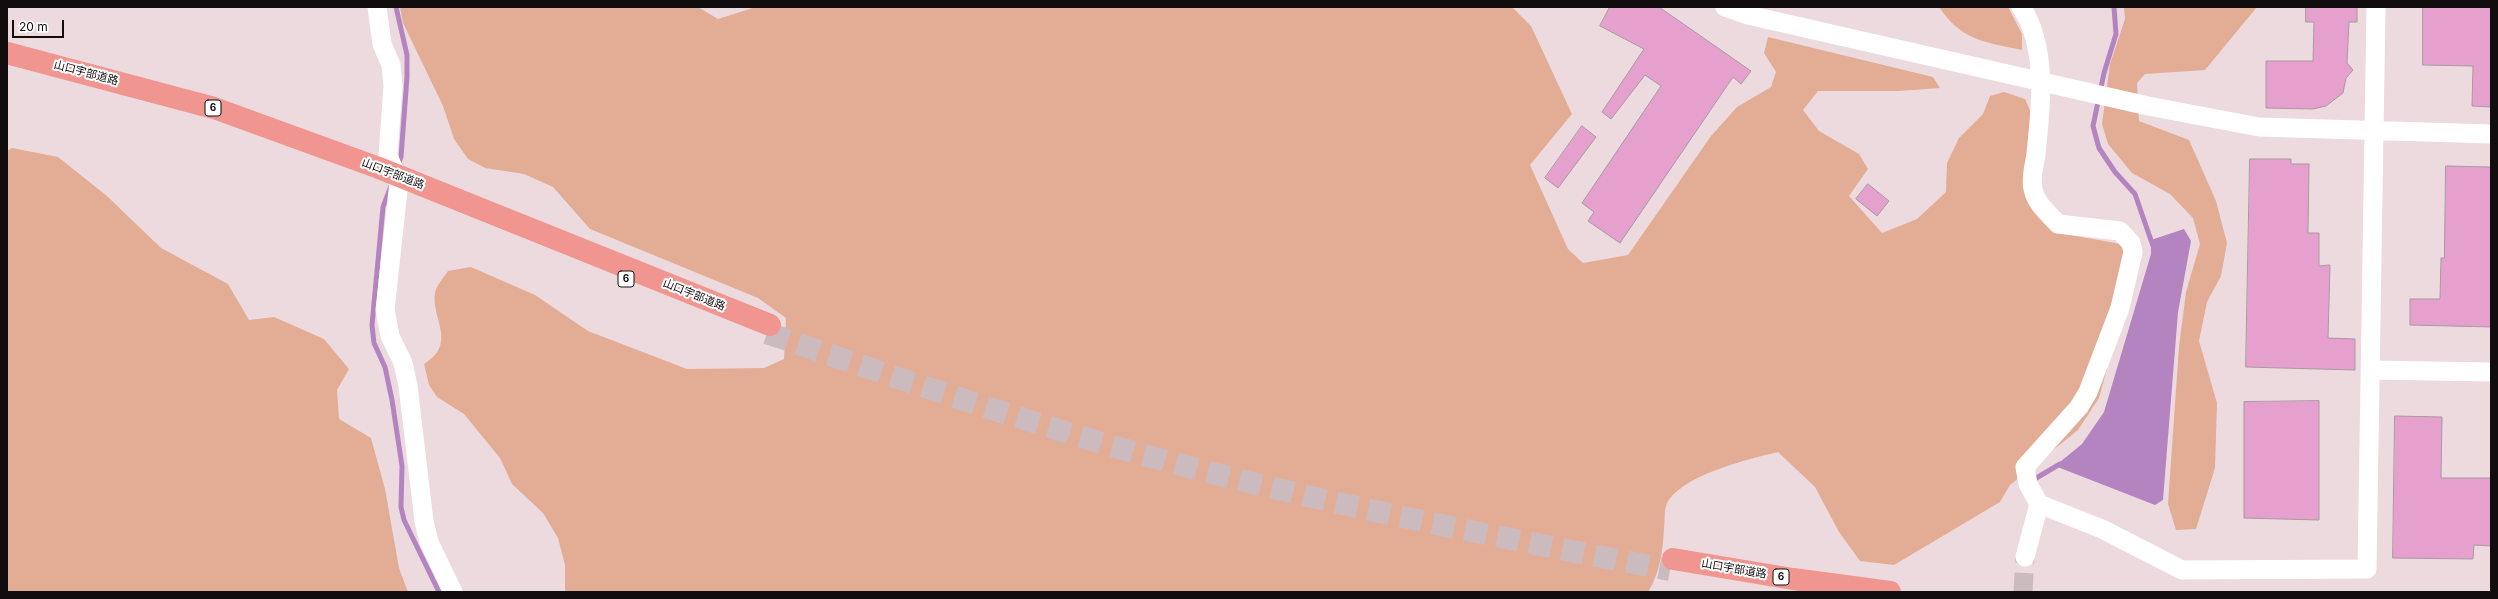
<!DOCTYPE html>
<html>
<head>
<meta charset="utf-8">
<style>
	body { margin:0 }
	#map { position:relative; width:2498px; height:599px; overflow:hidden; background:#ecdade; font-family:Inter,sans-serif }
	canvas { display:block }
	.frame { position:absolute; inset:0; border:8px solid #110c0d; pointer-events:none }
	.scale { position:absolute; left:12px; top:20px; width:52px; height:18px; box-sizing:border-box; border:2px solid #110c0d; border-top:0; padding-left:5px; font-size:12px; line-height:14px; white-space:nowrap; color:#110c0d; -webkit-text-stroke:3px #fff; paint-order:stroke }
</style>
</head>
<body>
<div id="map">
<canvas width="2498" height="599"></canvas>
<div class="frame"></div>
<div class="scale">20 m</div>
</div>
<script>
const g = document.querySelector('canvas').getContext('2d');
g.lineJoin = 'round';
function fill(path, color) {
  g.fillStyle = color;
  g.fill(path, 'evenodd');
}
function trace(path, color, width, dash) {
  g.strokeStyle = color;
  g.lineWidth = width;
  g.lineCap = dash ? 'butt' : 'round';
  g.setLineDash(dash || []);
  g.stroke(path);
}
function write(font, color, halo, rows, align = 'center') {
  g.font = font + ' Inter,"Noto Sans JP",sans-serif';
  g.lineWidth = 4;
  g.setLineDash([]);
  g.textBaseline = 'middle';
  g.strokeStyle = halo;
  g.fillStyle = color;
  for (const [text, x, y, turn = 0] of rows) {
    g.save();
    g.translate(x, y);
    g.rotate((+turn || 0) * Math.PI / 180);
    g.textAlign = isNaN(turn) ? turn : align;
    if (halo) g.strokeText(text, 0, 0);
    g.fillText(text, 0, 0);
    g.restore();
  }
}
fill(new Path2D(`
	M400,7h298l20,12 38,-12h756l19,19 41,88 -42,51 38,84 15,14 45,-8 83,-119 26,-29 34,-20 5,-15 -12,-19 4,-16 165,40 7,11 -41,3h-81l-15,19 16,21 40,23 9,15 -19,27 33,37 35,-14 29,-27 1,-29 12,-25 24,-24 7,-18 14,-4 21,7 7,16 -4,66 31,52 62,11 16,15 -38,139 -21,32 -68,55 -10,17 -106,63 -34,-4 -21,-29 -24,-45 -37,-35c-29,7 -101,24 -112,54 -2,6 -1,15 -2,22 -1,22 -4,45 -16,64h-1083v-27l-7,-27 -15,-25 -31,-29 -12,-26 -36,-44 -27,-17 -8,-12 -5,-21c34,-21 7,-45 11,-71 1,-7 9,-16 13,-22l23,-4 64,28 53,36 99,38 77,-1 20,-9 2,-41 -28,-20 -168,-69 -37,-42 -29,-13 -39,-6 -17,-9 -14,-20 -11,-33 -40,-83z
	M1939,7h69l14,27v16c-37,-8 -60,-9 -83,-43z
	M2124,7h133l-52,63 -60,4 -8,9 2,38 50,19 27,61 11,42 -6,33 -14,26 -8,39 18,62 -2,65 -19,61 -20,1 -8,-26 11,-157 7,-55 14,-48 -7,-26 -23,-24 -38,-21 -24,-29 -6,-20 8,-60 15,-45z
	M12,148l46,9 49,39 54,52 67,36 21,36 25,-3 50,22 25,30 -12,21 2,29 32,19 14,51 14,79 9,24h-401v-441z`), '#e3ad95');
fill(new Path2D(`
	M2184,229l7,12 -13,71 -15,188 -8,5 -100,-39 27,-22 22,-32 47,-158v-14z`), '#b384c0');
trace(new Path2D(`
	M396,7l11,48v22l-6,80 -3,8
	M2114,7l2,27 -12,39 -11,53 6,22 16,24 20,22 18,52
	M391,186l-8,21 -11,118 2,18 11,24 7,33 10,66 -1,41 3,13 35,72
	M2033,480l27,-16`), '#b384c0', 5);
const building = new Path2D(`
	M1610,7h49l92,64 -10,13 -8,-7 -113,166 -32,-22 6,-9 -12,-9 79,-117 -16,-11 -34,44 -9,-7 42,-63 -44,-23z
	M2306,7h51v15h-8l-2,41 6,7 -7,8 -3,15 -17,13 -13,3 -47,-1v-47h47l1,-39h-8z
	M2423,7h68v100l-19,-1 1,-40 -50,-1z
	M1582,126l14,11 -38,51 -13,-10z
	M2250,159h41v5h18l-1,69h11v33l11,-1 -2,73 27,1v31l-109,-3z
	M2446,166l45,1v160l-81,-2v-26h30l1,-41h3z
	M1868,184l21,17 -12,15 -21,-17z
	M2319,401v119l-75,-2v-116z
	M2395,416l47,1 -1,61h50v68l-17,-1 -1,14 -80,-1z`);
fill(building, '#e5a0cd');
trace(building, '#a899a2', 1);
trace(new Path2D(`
	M2023,592l2,-35`), '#cbbbbf', 19, [19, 10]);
trace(new Path2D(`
	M767,333c139,48 278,96 421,134 159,41 321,72 482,103`), '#cbbbbf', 22, [22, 11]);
trace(new Path2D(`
	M377,7l5,37 9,21 2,21 -5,70 11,25 -14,129 5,26 13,27 5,23 16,135 5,21 24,50
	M1725,7l23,8 400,91 111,21 232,7
	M2021,7c27,39 20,101 15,146 -1,12 -6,24 -3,36 3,15 15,24 25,35l62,7 11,12 2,9 -13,56 -32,84 -9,15 -54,60 3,17 11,20
	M2372,370l119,2
	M2025,557l14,-53 63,25 80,41 185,-1 9,-562`), '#fff', 19);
trace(new Path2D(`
	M7,53l207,55 165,60 391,157
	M1673,559l120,20 97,13`), '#f09590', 22);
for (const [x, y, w] of [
	[213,108,16],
	[626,279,16],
	[1781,577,16]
]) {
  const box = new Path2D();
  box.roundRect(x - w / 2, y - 8, w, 16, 3);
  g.fillStyle = '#fff';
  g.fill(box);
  trace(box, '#110c0d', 1);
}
write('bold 10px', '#110c0d', null, [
	["6",213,108],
	["6",626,279],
	["6",1781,577]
]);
write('11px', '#110c0d', '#fff', [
	["山口宇部道路",86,73,15],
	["山口宇部道路",393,174,21],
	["山口宇部道路",694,295,22],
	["山口宇部道路",1734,569,10]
]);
</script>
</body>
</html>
